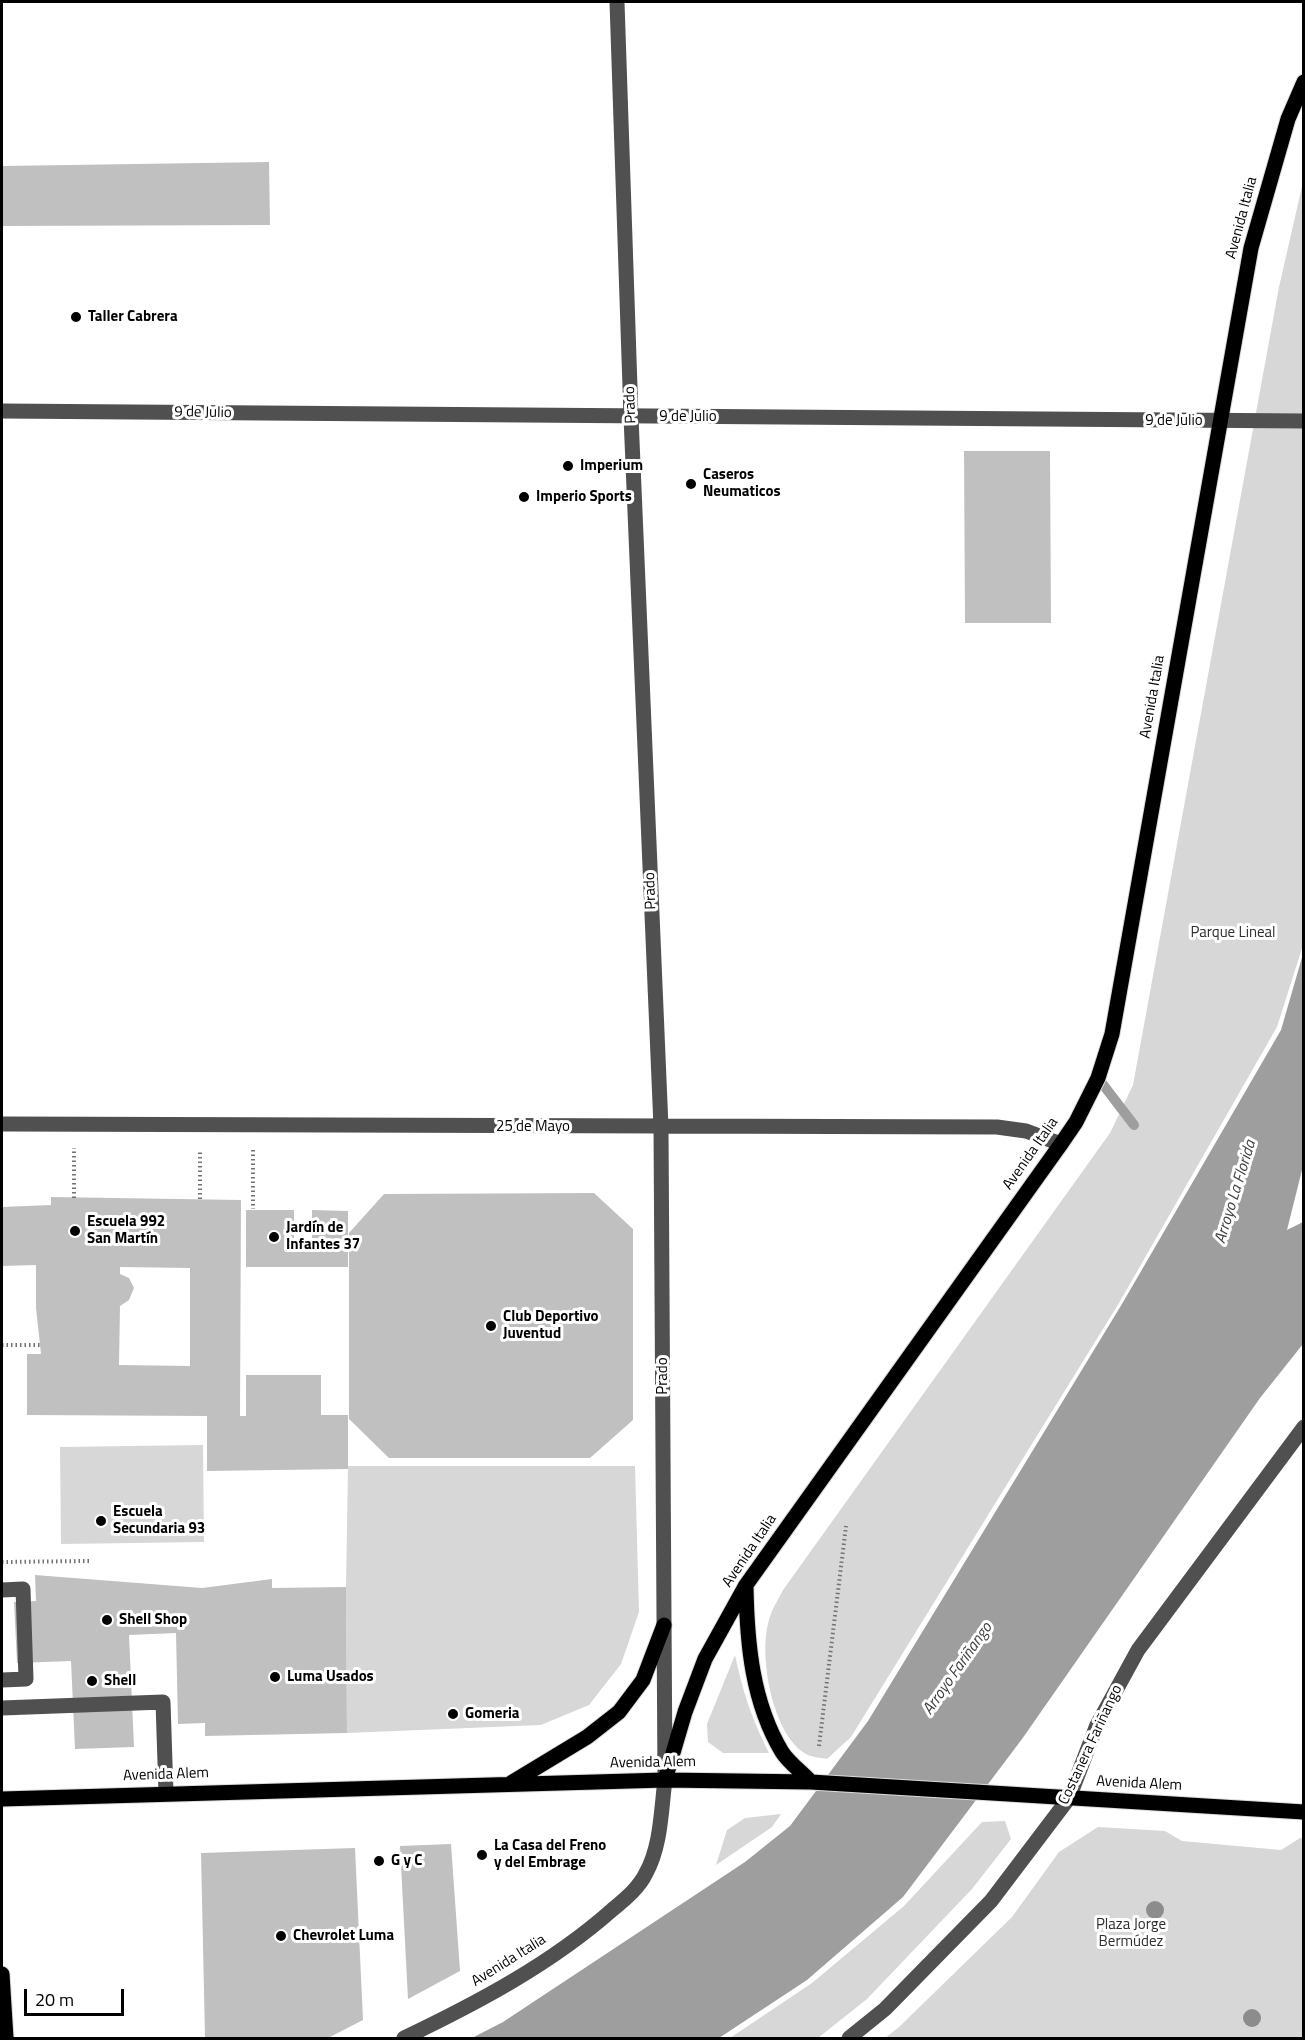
<!DOCTYPE html>
<html>
<head>
<meta charset="utf-8">
<style>
	body { margin:0 }
	#map { position:relative; width:1305px; height:2040px; overflow:hidden; background:#fff; font-family:"Titillium Web",sans-serif }
	canvas { display:block }
	.frame { position:absolute; inset:0; border:3px solid #000; pointer-events:none }
	.scale { position:absolute; left:24px; top:1989px; width:100px; height:27px; box-sizing:border-box; border:3px solid #000; border-top:0; padding-left:8px; font-size:18px; line-height:21px; white-space:nowrap; color:#000; -webkit-text-stroke:4px #fff; paint-order:stroke }
</style>
</head>
<body>
<div id="map">
<canvas width="1305" height="2040"></canvas>
<div class="frame"></div>
<div class="scale">20 m</div>
</div>
<script>
const g = document.querySelector('canvas').getContext('2d');
g.lineJoin = 'round';
function fill(path, color) {
  g.fillStyle = color;
  g.fill(path, 'evenodd');
}
function trace(path, color, width, dash) {
  g.strokeStyle = color;
  g.lineWidth = width;
  g.lineCap = dash ? 'butt' : 'round';
  g.setLineDash(dash || []);
  g.stroke(path);
}
function write(font, color, halo, rows, align = 'center') {
  g.font = font + ' "Titillium Web",sans-serif';
  g.lineWidth = 6;
  g.setLineDash([]);
  g.textBaseline = 'middle';
  g.strokeStyle = halo;
  g.fillStyle = color;
  for (const [text, x, y, turn = 0] of rows) {
    g.save();
    g.translate(x, y);
    g.rotate((+turn || 0) * Math.PI / 180);
    g.textAlign = isNaN(turn) ? turn : align;
    if (halo) g.strokeText(text, 0, 0);
    g.fillText(text, 0, 0);
    g.restore();
  }
}
fill(new Path2D(`
	M1303,182l1,760 -27,85 -158,276 -268,434 -24,22c-6,-1 -14,-2 -19,-4 -35,-17 -49,-97 -40,-131 2,-12 10,-24 15,-34l327,-457 23,-48 146,-798z
	M203,1445l1,97 -143,2 -1,-97z
	M348,1466h287l4,146 -18,52 -32,41 -48,20 -194,8 -1,-146z
	M735,1655c8,38 17,64 34,98h-46l-15,-11 -1,-18z
	M781,1814l-9,13 -56,38 11,-35 18,-12z
	M1005,1821l6,18 -39,50 -105,110 -49,39h-88l82,-55 92,-77 78,-84z
	M1098,1827l67,4 17,10 99,9 19,-12h3v200h-418l14,-11 113,-110 47,-65z`), '#d7d7d7');
fill(new Path2D(`
	M1303,954v212l-16,64 16,-8v122l-43,54 -238,341 -119,158 -96,83 -88,58h-247l31,-16 242,-160 45,-36 78,-105 254,-417 159,-274z`), '#9e9e9e');
trace(new Path2D(`
	M1098,1078l36,47`), '#9e9e9e', 10);
fill(new Path2D(`
	M269,162l1,63 -268,1v-60z
	M964,451h86l1,172h-86z
	M594,1193l39,36v191l-43,38h-201l-40,-39v-186l35,-39z
	M51,1197l190,3 -1,216h6v-41h75v40h27v54l-141,2v-55l-180,-1v-61h14l-5,-46v-43l-34,1v-59l49,-2zM120,1267l70,1v98l-71,-1 1,-59 9,-6 5,-12 -5,-10 -9,-4z
	M246,1210h48v35l18,-1v-34l36,1v56h-102z
	M35,1575l167,13 70,-9v9l74,-1 1,146 -142,3v-13l-27,1 -2,-91 -47,2 5,112 -59,2 -4,-88 -54,2 -3,-61 22,-1z
	M451,1844l9,127 -52,28 -8,-153z
	M355,1848l8,172 -35,18h-123l-4,-185z`), '#c0c0c0');
const major = new Path2D(`
	M746,1587c1,56 6,115 36,165 7,11 20,20 29,30
	M665,1780l20,-68 20,-53 41,-74 315,-441 15,-22 22,-44 14,-44 139,-786 37,-129 16,-37
	M511,1783l76,-46 32,-25 24,-32 21,-55
	M2,1799l663,-19 146,2 493,30
	M2,1974l4,64`);
trace(major, '#dbdbdb', 17);
trace(new Path2D(`
	M253,1150v59
	M74,1198v-50
	M200,1199v-49
	M2,1345h39
	M2,1562l87,-1
	M819,1746l27,-220`), '#727272', 4, [1.5, 3]);
trace(new Path2D(`
	M2,411l1302,10
	M2,1124l995,3 29,4 35,13
	M2,1590l21,-1 3,90 -24,1
	M2,1708l161,-6 3,91
	M404,2038c73,-35 147,-74 208,-128 12,-10 27,-22 34,-37 15,-27 15,-62 19,-93l-4,-653 -30,-710 -14,-415
	M849,2038l36,-29 106,-108 78,-103 28,-73 41,-75 166,-223`), '#505050', 15);
trace(major, '#000', 15);
g.fillStyle = '#8c8c8c';
for (const [x, y] of [
	[1155,1910],
	[1252,2018]
]) {
  g.beginPath();
  g.arc(x, y, 9, 0, 2 * Math.PI);
  g.fill();
}
for (const [x, y, r, color] of [
	[76,317,6,"#000"],
	[568,466,6,"#000"],
	[691,484,6,"#000"],
	[524,497,6,"#000"],
	[75,1231,6,"#000"],
	[274,1237,6,"#000"],
	[491,1326,6,"#000"],
	[101,1521,6,"#000"],
	[107,1620,6,"#000"],
	[275,1677,6,"#000"],
	[92,1681,6,"#000"],
	[453,1714,6,"#000"],
	[482,1855,6,"#000"],
	[379,1861,6,"#000"],
	[281,1936,6,"#000"]
]) {
  const dot = new Path2D();
  dot.arc(x, y, r, 0, 2 * Math.PI);
  g.fillStyle = color;
  g.fill(dot);
  trace(dot, '#fff', 2);
}
write('15px', '#000', '#fff', [
	["Avenida Italia",1242,218,-75],
	["Prado",631,405,-92],
	["9 de Julio",203,413,1],
	["9 de Julio",688,417],
	["9 de Julio",1174,421],
	["Avenida Italia",1153,697,-80],
	["Prado",651,891,-92],
	["25 de Mayo",533,1127],
	["Avenida Italia",1031,1154,-55],
	["Prado",663,1376,-90],
	["Avenida Italia",750,1551,-56],
	["Costanera Fariñango",1091,1745,-65],
	["Avenida Alem",653,1763,-1],
	["Avenida Alem",166,1775,-2],
	["Avenida Alem",1139,1784,3],
	["Avenida Italia",509,1961,-32]
]);
write('bold 15px', '#000', '#fff', [
	["Taller Cabrera",88,317],
	["Imperium",580,466],
	["Caseros",703,475],
	["Neumaticos",703,492],
	["Imperio Sports",536,497],
	["Escuela 992",87,1222],
	["San Martín",87,1239],
	["Jardín de",286,1228],
	["Infantes 37",286,1245],
	["Club Deportivo",503,1317],
	["Juventud",503,1334],
	["Escuela",113,1512],
	["Secundaria 93",113,1529],
	["Shell Shop",119,1620],
	["Luma Usados",287,1677],
	["Shell",104,1681],
	["Gomeria",465,1714],
	["La Casa del Freno",494,1846],
	["y del Embrage",494,1863],
	["G y C",391,1861],
	["Chevrolet Luma",293,1936]
], 'left');
write('15px', '#2e2e2e', '#fff', [
	["Parque Lineal",1233,933],
	["Plaza Jorge",1131,1925],
	["Bermúdez",1131,1942]
]);
write('italic 16px', '#3f3f3f', '#fff', [
	["Arroyo La Florida",1236,1192,-73],
	["Arroyo Fariñango",958,1669,-55]
]);
</script>
</body>
</html>
